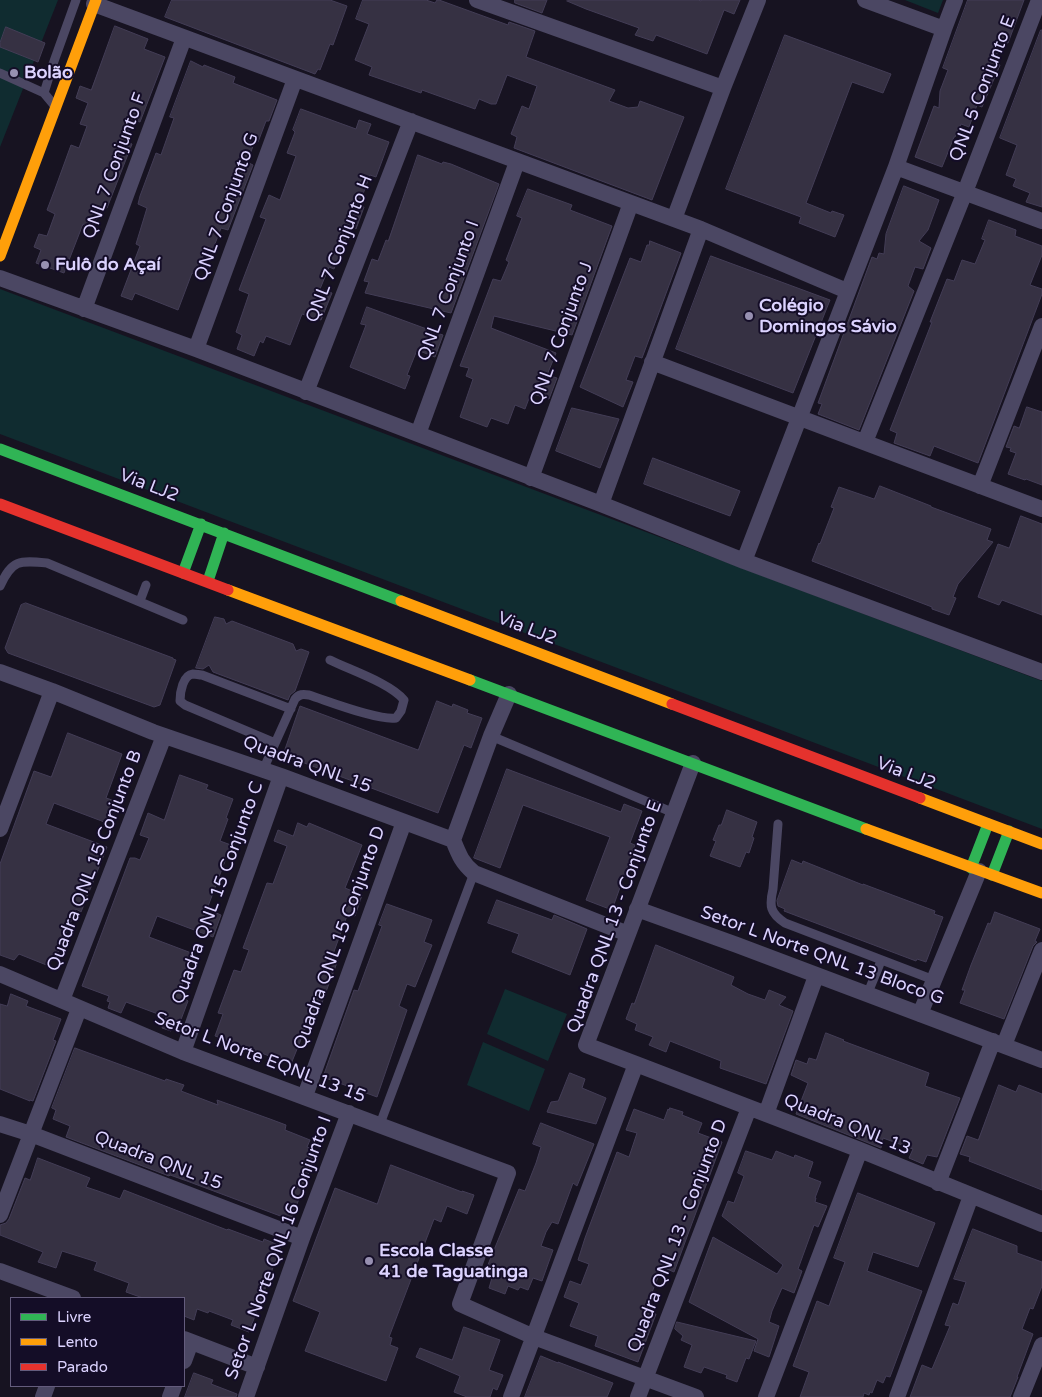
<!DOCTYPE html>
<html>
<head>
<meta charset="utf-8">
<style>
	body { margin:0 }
	#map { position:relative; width:1042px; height:1397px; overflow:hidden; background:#171321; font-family:"Varela Round",sans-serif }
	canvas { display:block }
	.legend { position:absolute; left:10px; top:1297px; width:175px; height:90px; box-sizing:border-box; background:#140d27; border:1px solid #645c7d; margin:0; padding:6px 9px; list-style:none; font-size:15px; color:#dcd3ff }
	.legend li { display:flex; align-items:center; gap:10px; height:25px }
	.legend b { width:25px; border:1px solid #645c7d }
</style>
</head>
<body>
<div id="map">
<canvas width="1042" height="1397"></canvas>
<ul class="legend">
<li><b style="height:6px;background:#30b455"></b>Livre</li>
<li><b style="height:6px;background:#ff9f0a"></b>Lento</li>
<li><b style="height:6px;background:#e5322d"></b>Parado</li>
</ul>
</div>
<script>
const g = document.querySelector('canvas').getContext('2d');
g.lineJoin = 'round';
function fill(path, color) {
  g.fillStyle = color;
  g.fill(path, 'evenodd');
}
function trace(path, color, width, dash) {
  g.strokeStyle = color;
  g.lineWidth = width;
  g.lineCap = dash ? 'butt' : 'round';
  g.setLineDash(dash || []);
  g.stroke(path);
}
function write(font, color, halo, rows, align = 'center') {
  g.font = font + ' "Varela Round",sans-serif';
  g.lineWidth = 4;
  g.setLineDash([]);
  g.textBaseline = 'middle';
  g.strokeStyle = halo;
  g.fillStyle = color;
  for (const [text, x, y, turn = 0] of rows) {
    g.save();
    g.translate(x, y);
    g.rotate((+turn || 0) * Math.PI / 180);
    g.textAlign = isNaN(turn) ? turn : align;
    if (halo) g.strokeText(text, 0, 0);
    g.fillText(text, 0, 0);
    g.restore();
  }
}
fill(new Path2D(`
	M0,0h58l-58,147z
	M905,0h38l-5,13z
	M0,289l1042,392v148l-1042,-395z
	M505,989l62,25 -19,47 -61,-27z
	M483,1042l62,27 -16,42 -62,-26z`), '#102c30');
const building = new Path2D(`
	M172,0h158l17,6 -14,39 -3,-1 -10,26 -2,-1 -3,5 -150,-57z
	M363,0h63l9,3 2,-3h2l69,25 1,-3 26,9 -9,26 89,33 -6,11 19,7 10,-1 2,-6 44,16 -32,83 -138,-52 3,-11 -6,-3 11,-28 7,3 8,-23 -30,-11 -11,29h-5l-12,-5 -4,10 -53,-19 -1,3 -52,-18 3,-8 -17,-7 14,-36 -13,-5z
	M515,0h32l-5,13 -27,-10z
	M568,0h130l3,1v-1h39l-6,14 -10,-4 -17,44 -51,-19 -3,6 -18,-6 4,-7 -53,-19 -19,-8z
	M968,0h56l-16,43 -6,-2 -8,21 6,3 -18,42 -5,-2 -8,22 -8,-3 -6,13h-1l-12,30 -27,-10 19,-51 5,2 1,-17 8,-21 -5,-2z
	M115,26l33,13 -4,10 21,8 -25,65 -7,-2 -8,21 7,3 -25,64 -6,-1 -8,21 -10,-4 -19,49 -28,-10 5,-13 -7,-3 5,-13 8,2 8,-22 -8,-4 8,-21 16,-44 8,3 8,-22 -7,-2 8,-21 -12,-5 4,-12 11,4z
	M6,27l39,16 -7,19 -38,-15v-4z
	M1041,30h1v177l-16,-5 4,-9 -17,-7 3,-7 -10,-4 11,-30 -17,-7z
	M785,35l106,39 -8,19 -31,-11 -46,121 25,10 1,-2 12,4 -9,22 -36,-14 2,-6 -75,-28z
	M191,61l12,6 1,-2 31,12 -2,6 44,17 -8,21h-3l-8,21 -3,-1 -8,21 6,3 -25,65 -7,-2 -8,21 -6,-3 -11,29 -4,-2 -14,37 -43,-17 -3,7 -11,-4 19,-50 -4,-2 11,-36 -9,-4 2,-8 16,-43 5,2 13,-37 -4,-1z
	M301,109l55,20 3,-9 12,4 -4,10 22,8 -13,35 -6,-2 -11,30 5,2 -8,22 -5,-4 -17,44 -5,-2 -9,22 12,4 -11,27 -19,-6 -12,31 -24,-9 -3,7 -3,-2 -6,15 -17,-7 5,-14 -6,-3 13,-38 -10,-4 27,-71 -6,-2 9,-22 11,5 16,-44 -9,-3 8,-21 -2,-2z
	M418,155l24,9 1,-2 8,2 48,20 -48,129 -86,-20 4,-11 -5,-1 8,-22 6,2 8,-21 2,1z
	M904,186l35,14 -11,30 -9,11 12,7 -8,21 -8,-2 -7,19 6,5 -55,139 -41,-16 4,-10 -4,-1 54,-146 5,2 2,-6 5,1 2,-20z
	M528,189l44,16 -2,5 42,16 -40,109 -78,-19 -3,12 65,25 -9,22 10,3 -8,21 -18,-6 -6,16 -10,-4 -7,19 -17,-6 -4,9 -27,-10 13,-38 -7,-3 3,-8 -9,-2 33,-87 8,2 8,-19 -3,-2 16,-42 -5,-2z
	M989,220l27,10 -1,6 27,10v9l-12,30 12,4v5l-64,169 -44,-17 -4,10 -36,-13 3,-10 -7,-3 42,-108h-2l17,-43 7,2 8,-21 13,4 10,-24 -3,-1z
	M650,241l31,12 -39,105 -7,-2 -9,24 7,2 -10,25 -43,-20 50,-129 11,4 6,-17h2z
	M711,256l119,44 -37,93 -117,-44z
	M367,307l76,28 -8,22 -18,-7 -10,25 3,1 -5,13 -55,-22 16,-42 -5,-1z
	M1027,407l15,5v73l-16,-6 -1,1 -17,-6 8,-21 -6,-2 1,-3 -5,-1 8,-21 5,2z
	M572,408l47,11 -19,49 -44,-17z
	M653,458l87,33 -10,25 -86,-32z
	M880,486l51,20v1l60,22 -4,11 6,2 -35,42 -5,13 3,1 -7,17 -17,-6v-2l-120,-46 7,-18 1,1 14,-36 -3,-1 8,-20 35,12z
	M1021,516l21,8v91l-40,-15 -3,5 -21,-8 20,-53 11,4z
	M26,603l147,55v1l3,1 -16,45 -6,2 -146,-54 -3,-5 10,-27 6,-16z
	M215,617l9,2 2,5 6,-3 61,23 3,7 5,-2 8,3 -14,39 -5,4 -2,5 -75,-28 -4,-7 -6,4 -7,-1z
	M437,701l15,6 1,-3 15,6 -1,3 15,5 -11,30 -7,-3 -26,68 -155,-58 17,-49 118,44z
	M68,733l54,21 -16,44 9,3 -8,22 -53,-20 -8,21 61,23 -26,65 -5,-3 -20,49 -3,-1 -4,9 -30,-12 -5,6 -14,-5v-91l34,-93 17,6z
	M507,769l114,43 3,-8 18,7 -12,32 5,2 -23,65 -26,-10 24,-63 -87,-32 -23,63 -26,-10z
	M180,775l28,10 -2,4 27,10 -7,19 2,1 -8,22 11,4 -24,64 14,6 -8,22 -56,-21 -8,21 45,17 -15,39 9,8 -8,21 -9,9 -9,-3 4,-11 -40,-15 -5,11 -13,-5 2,-6 -3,-1 2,-5 -27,-10 48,-128h5l5,2 9,-22 -9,-3 8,-22 16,7z
	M727,810l30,12 -5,15 2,1 -5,15 -3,-1 -6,15 -30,-11 6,-15 -3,-1 6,-15h2z
	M298,823l9,4 2,-4 53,22 -17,43 17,7 -7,21 -7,-3 -16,44 6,3 -8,21 -16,43 -6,-2 -17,42 -76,-28 8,-22 -5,-1 16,-43 7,2 8,-22 -6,-2 24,-65 6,1 14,-38 -13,-5 4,-11 15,6z
	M792,860l10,4 1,-3 60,24v-1l72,27 -1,3 9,3 -17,45 -9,-3 -1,2 -132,-50 1,-2 -7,-3 -1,-5z
	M497,900l55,20 2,-5 33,14 -17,46 -58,-23 7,-18 -31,-11z
	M387,904l45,16 -8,22 8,3 -17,42 -8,-3 -8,22 8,4 -30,87 -54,-20 31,-87 4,1 8,-22 16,-43 -3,-1z
	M995,912l45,17 -5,12 2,1 -4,4 -29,73 -44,-16 5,-13h-3l9,-25 17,-42 2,1z
	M656,945l78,32 -3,8 17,9 17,6 4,-10 17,7 -7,8 14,6 -27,73 -46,-16 1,-7 -51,-20 -4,11 -17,-7 4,-8 -18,-7 2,-6 -11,-5 6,-16 2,1z
	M11,994l17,7 -2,5 35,13 -8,21 3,1 -23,60 -3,-1v1l-30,-12v-85l7,2z
	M826,1033l18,7 -1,1 86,32 -4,13 35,12 -23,59 -10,-2 -4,9 -14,-6 4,-9 -30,-11 -2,10 -85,-34 12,-31 -17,-8 5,-15 11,4 2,-6 7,2z
	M75,1048l90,33 1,-2 18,6 -3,6 37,14 -1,-5 53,19 16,6 -1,5 25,10 -3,7 10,4 -26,69 -104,-39 -17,-6 -1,1 -103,-39 4,-11 -17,-7 3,-9 -4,-2z
	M570,1073l15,6 -3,9 24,10 -10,26 -49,-12 4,-10 7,-1z
	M999,1085l17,7 3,-7 23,9v96l-73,-29 1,-4 -10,-3 7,-18 11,4z
	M670,1108l13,4 -1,3 20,8 -4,10 24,9 -48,130 -12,-5 -17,43 11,4 -18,48 -43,-16 3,-10 -28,-10 9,-23 -15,-6 6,-16 11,4 8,-21 -11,-4 7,-22 32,-86 12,5 8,-24 -11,-3 8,-21 30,11 4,-11 1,1z
	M541,1123l53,21 -17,42 -4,-3 -15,41 -6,-2 -6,10 -5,14 12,4 -11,31 -9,-3 -5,12 -8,-3 -2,3 -10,-4 -3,8 -16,-6 3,-10 -7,-6 34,-83 6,2 11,-28 5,-16 -8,-3z
	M746,1151l26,9 4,-9 18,7 1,-3 18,7 -5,15 13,5 -6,16h1l-1,4 12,4 -9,21 -4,-2 -16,44 4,2 -8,22 -12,-5 -10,23 -3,11 10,4 -10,31 -15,-6 4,-12 -69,-37 24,-65 64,37 6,-9 -61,-49 6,-15 6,2 10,-27 -6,-3z
	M38,1158l52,20 -4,9 12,4 22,8 4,-9 103,40 1,-1 35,13 1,-3 17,7 -32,86 -18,-7 2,-5 -24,-9 -1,2 -11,-4 -3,11 -10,-4v-18h-41l-17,-6 3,-9 -35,-13 3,-8 -35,-11 -6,17 -18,-6 5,-10 -43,-17v-10l6,-2 3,-4 16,-41 5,2z
	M391,1165l71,27v-1l12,4 -7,19 -20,-8 -6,16 -7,-3 -45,118 3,1 -2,7 8,3 -12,33 -81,-30 15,-39 -27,-11 42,-113 42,16z
	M858,1193l77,30 -17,44 -45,-15 -6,19 55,20 -32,86 -4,-1 -3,7 -6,-3 -5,13 -2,-1 -1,3 -5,-2 -1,4h-63l9,-25 -16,-6 24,-65 12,5 9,-25 7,-19 -11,-4z
	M973,1229l44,17v7l25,9v24l-9,23 -3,-1 -8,21 11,5 -16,43h1l-8,20h-100l12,-32 10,4 18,-43 -5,-1 8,-22 5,2 8,-23 -12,-3z
	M677,1322l79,19 -7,18 -3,-1 -9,24 -11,-4 1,-3 -23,-8 -3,6 -17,-6 8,-22 -11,-5 2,-4 -8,-7z
	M464,1327l36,13 -11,30 14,5 -6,15 -4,-2 -3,9h-23l-13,-5 6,-16 -44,-19 4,-9 32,12z
	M541,1356l17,7v-1l55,21 -6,14h-82z
	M194,1373l19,7 -2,4 26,10 -1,3h-51z`);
fill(building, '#363143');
trace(building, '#433d56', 1);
trace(new Path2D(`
	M0,73l44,20
	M54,105l-10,-12 9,-29 23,-64
	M0,586c12,-26 19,-26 47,-23l136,57
	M140,601l6,-16
	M491,736l183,77
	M275,743l-90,-38 -5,-4c0,-9 3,-26 13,-27 3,0 6,1 9,1l89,34
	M263,770l32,-71c4,-5 8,-5 14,-4 19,6 70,26 87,23l5,-7 3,-11c-14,-17 -54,-30 -74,-40
	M778,824l-5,65c-4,17 -3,24 12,34l149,57
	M867,995l14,-34
	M380,1124l94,-251`), '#4b4763', 9);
trace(new Path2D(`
	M477,0l246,88
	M865,0l79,29
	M94,4l607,225 146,62
	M896,167l146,54
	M674,219l49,-131 35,-88
	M0,278l196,71 405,155 143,57 298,111
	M84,309l100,-271
	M196,349l99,-270
	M652,362c130,50 260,98 390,147
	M306,392l105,-271
	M418,434l99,-272
	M865,442l100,-250 74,-192
	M531,478l100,-275
	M980,486l62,-160
	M601,504l100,-275
	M744,561l152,-394 48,-138 11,-29
	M0,672l52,19 101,41 128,44 172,64 38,-104 18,-42
	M0,829l52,-138
	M453,840c6,15 9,23 21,33l154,61
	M637,909l100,36 305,115
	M0,974l183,78 325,121 -48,131 74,33 162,60
	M62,1000l102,-264
	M920,1014l59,-143
	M1004,1045l38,-95
	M183,1052l98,-276
	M636,1064l224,86 182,74
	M305,1096l99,-274
	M766,1114l50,-138
	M0,1124l31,10 271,104
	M938,1183l55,-142
	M0,1215l79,-206
	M0,1271l73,27
	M184,1339l73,28
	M184,1361l7,-19
	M43,1397l4,-11
	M170,1397l4,-11
	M246,1397l56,-159 47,-125
	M511,1397l125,-333 -50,-19 107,-282
	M638,1397l111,-289
	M766,1397l94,-247
	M897,1397l74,-201
	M1021,1397l21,-52`), '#4b4763', 16);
trace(new Path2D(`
	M0,449l401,152
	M183,573l18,-49
	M208,581l16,-48
	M470,680l396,149
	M971,868l17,-44
	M992,875l17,-44`), '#30b455', 11);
trace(new Path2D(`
	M0,256l96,-256
	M228,590l242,90
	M401,601l271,103
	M920,798l122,46
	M866,829l176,64`), '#ff9f0a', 11);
trace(new Path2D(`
	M0,504l228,86
	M672,704l248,94`), '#e5322d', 11);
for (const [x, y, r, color] of [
	[14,73,5,"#9790b1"],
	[45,265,5,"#9790b1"],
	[749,316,5,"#9790b1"],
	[369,1261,5,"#9790b1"]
]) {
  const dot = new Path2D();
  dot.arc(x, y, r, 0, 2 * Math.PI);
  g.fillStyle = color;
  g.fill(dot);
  trace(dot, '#140d27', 2);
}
write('bold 18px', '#dcd3ff', '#140d27', [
	["Bolão",24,73],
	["Fulô do Açaí",55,265],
	["Colégio",759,306],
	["Domingos Sávio",759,327],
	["Escola Classe",379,1251],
	["41 de Taguatinga",379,1272]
], 'left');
write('18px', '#dcd3ff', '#140d27', [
	["QNL 5 Conjunto E",983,89,-69],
	["QNL 7 Conjunto F",115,166,-70],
	["QNL 7 Conjunto G",227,207,-70],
	["QNL 7 Conjunto H",340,249,-69],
	["QNL 7 Conjunto I",449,291,-70],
	["QNL 7 Conjunto J",562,334,-70],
	["Via LJ2",149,486,21],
	["Via LJ2",527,629,21],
	["Quadra QNL 15",307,765,20],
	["Via LJ2",906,774,21],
	["Quadra QNL 15 Conjunto B",95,861,-69],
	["Quadra QNL 15 Conjunto C",218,893,-70],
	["Quadra QNL 13 - Conjunto E",615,917,-70],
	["Quadra QNL 15 Conjunto D",340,938,-70],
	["Setor L Norte QNL 13 Bloco G",822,956,20],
	["Setor L Norte EQNL 13 15",260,1058,21],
	["Quadra QNL 13",847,1125,22],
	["Quadra QNL 15",158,1161,21],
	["Quadra QNL 13 - Conjunto D",678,1236,-69],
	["Setor L Norte QNL 16 Conjunto I",279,1248,-70]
]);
</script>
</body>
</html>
